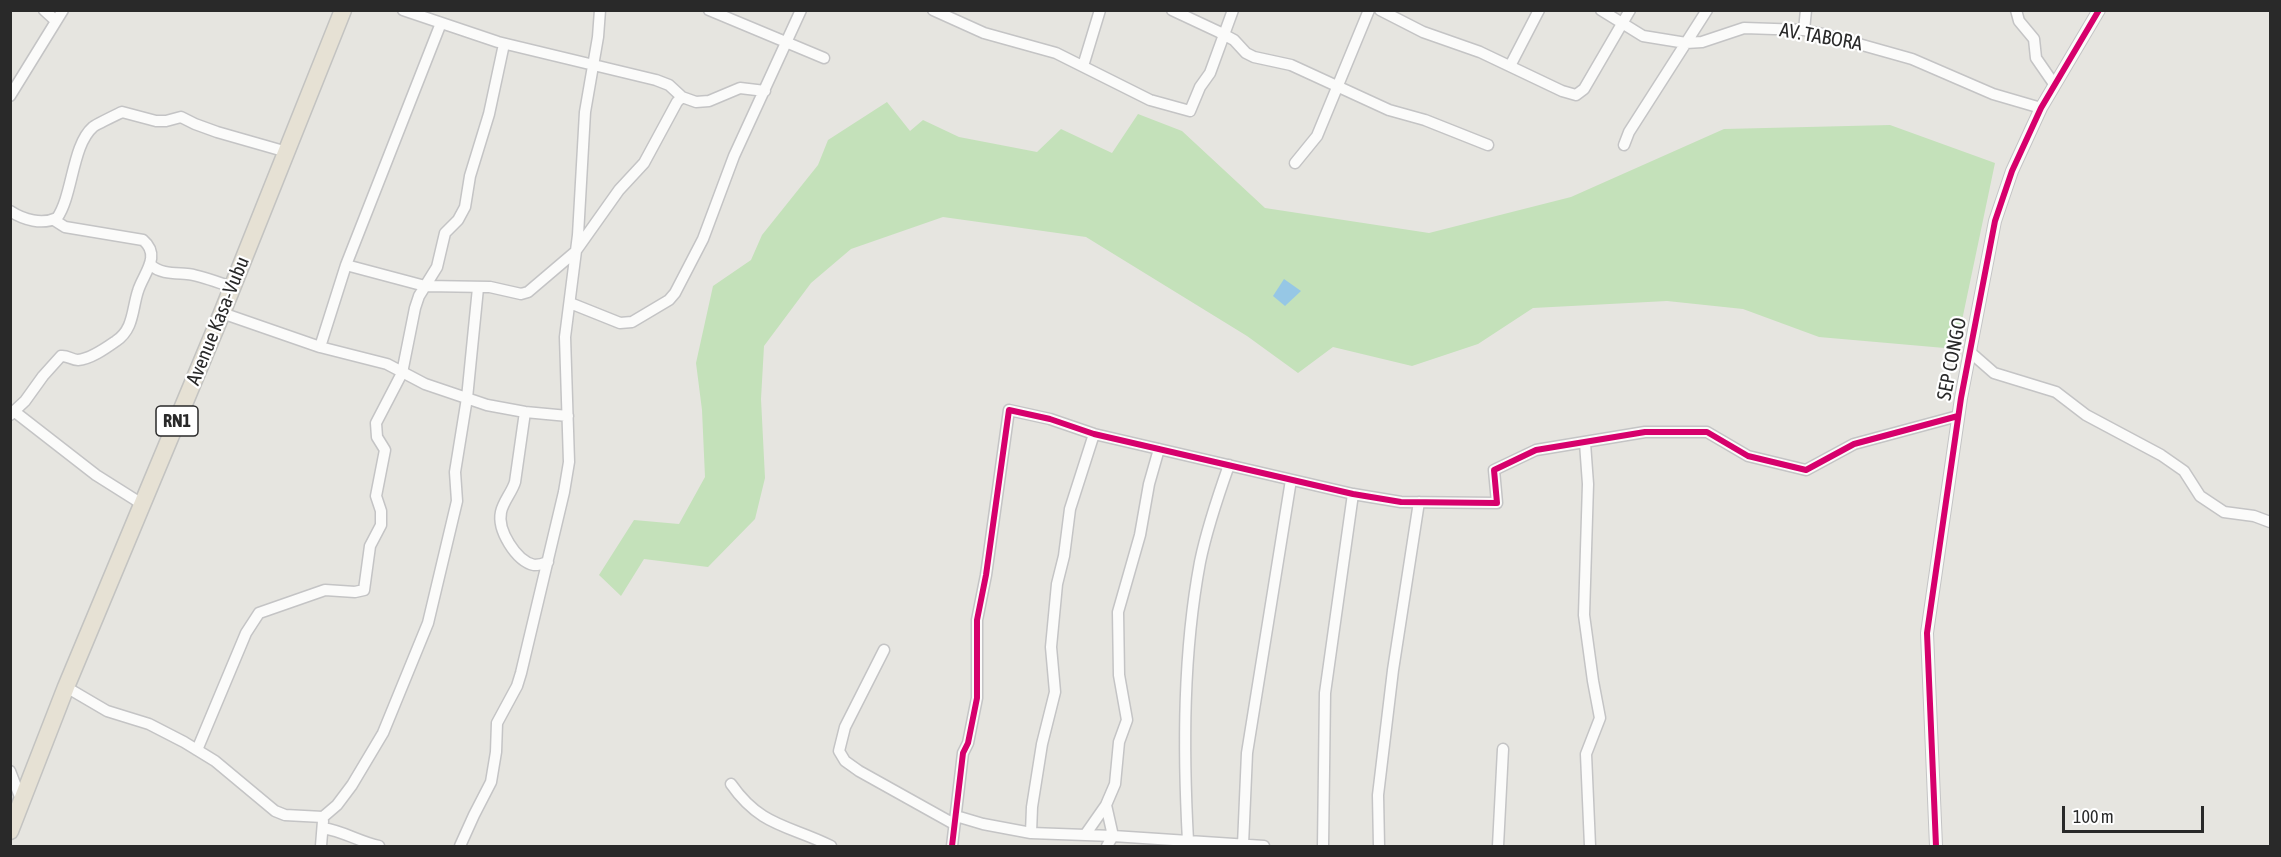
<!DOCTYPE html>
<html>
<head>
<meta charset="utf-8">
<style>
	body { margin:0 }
	#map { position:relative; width:2281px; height:857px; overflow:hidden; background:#e6e5e0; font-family:"Asap Condensed",sans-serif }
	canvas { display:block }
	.frame { position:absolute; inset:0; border:12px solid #292929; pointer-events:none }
	.scale { position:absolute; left:2062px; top:806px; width:142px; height:27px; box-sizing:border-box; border:3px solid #292929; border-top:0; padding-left:8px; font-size:18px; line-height:21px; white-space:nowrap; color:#292929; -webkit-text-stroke:4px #fff; paint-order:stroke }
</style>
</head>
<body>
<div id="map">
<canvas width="2281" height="857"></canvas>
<div class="frame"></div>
<div class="scale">100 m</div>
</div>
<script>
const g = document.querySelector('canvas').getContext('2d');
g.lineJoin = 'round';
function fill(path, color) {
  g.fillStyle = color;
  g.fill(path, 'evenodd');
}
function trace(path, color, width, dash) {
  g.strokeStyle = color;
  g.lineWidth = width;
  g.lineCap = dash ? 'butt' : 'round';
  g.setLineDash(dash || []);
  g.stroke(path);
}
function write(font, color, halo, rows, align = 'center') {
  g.font = font + ' "Asap Condensed",sans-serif';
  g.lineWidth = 4.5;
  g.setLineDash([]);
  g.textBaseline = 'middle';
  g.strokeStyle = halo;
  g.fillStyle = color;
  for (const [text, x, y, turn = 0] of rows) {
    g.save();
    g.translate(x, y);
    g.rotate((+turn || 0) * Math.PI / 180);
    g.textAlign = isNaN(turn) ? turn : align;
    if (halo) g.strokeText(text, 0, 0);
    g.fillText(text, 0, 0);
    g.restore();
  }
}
fill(new Path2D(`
	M887,102l23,29 13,-11 36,17 78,15 24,-23 51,24 26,-39 44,17 83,77 164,25 142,-36 153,-68 166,-4 105,38 -39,186 -137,-12 -76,-28 -76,-8 -134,7 -55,36 -66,22 -79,-19 -35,26 -51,-37 -161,-99 -143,-20 -92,32 -40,34 -47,63 -3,53 4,79 -10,41 -47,48 -64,-8 -23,37 -22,-21 35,-55 45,4 26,-47 -3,-67 -6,-47 17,-77 38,-26 11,-25 56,-70 10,-25z`), '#c4e1ba');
fill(new Path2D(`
	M1284,279l17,12 -16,15 -12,-10z`), '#96c7e5');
const minor = new Path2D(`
	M44,10l12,11
	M403,10l95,32 158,38 13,5 13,12 14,5 13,-1 31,-13 25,3
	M709,10l115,48
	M933,10l51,23 72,20 94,47 40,11 10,-24 10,-14 23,-63
	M1172,10l47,22 15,8 12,13 8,4 37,8 98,45 36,10 63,25
	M1380,10l43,22 57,20 82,39 14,4 8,-6 46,-79
	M1601,10l42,26 43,7 16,-1 42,-14 60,2 19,4 89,25 81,35 48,14
	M2016,10l3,11 15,18 2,19 18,26
	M1804,30l2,-20
	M1083,66l17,-56
	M1510,66l29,-56
	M10,96l53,-86
	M1624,145l5,-13 78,-122
	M1295,163l22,-27 52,-126
	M10,211c14,9 32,14 47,7 16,-23 15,-73 36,-91 2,-2 25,-13 29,-15l34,9h10l15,-4 14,7 22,8 70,20
	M151,265c9,9 24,8 36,9 13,1 32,9 45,13
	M346,265l79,21 65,1 31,7 7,-2 47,-40 44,-62 25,-27 33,-61 5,-5
	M570,303l50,20 12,-1 37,-22 6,-7 28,-54 31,-83 67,-146
	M222,313l98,34 67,17 38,20 62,21 38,7 43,4
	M320,347l26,-82 95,-242
	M1970,352l24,21 62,19 30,23 75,40 23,16 16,25 24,16 30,4 16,6
	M15,412l81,63 46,29
	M525,412l-10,70c-3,10 -12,20 -14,30 -4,18 15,49 33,53 5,0 9,-1 14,-3
	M10,415l15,-14 18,-25 18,-20c6,-1 11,4 17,4 13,-1 28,-12 38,-19 18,-12 16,-32 22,-50 5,-17 24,-35 5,-51l-78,-13 -11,-7
	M1585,443l3,41 -4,131 9,66 7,37 -14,36 4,92
	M884,650l-39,77 -6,24 6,10 14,10 95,53
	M66,687l41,24 42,13 35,18 31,19 60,50 10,4 38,2 14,-12 15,-20 31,-52 45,-110 29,-122 -2,-29 12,-74 11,-110
	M197,750l49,-117 13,-20 66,-23 30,2 9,-2 6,-44 11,-21v-14l-5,-15 9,-46 -8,-13 -1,-14 26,-50 13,-65 4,-12 18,-29 8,-34 13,-13 7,-13 5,-31 19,-62 15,-70
	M10,771l12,31
	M731,784c30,43 58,41 100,62
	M956,816l27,8 48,9 82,3 151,10
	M323,828c20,3 37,14 56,18
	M1031,833l1,-26 10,-63 13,-52 -4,-45 6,-63 7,-28 6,-47 24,-75
	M1085,835l21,-30
	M1188,841c-5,-93 -5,-188 12,-279 7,-34 18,-66 29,-97
	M1243,845l4,-92 44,-273
	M321,846l2,-25
	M460,846l14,-31 17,-33 5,-30 1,-29 20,-37 4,-13 43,-181 5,-30 -4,-125 13,-102 7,-123 13,-75 2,-27
	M952,846l11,-93 5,-10 9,-45v-78l9,-45 23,-165 41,9 44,15 259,60 48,8 96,1 -3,-33 42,-20 109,-18h62l41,24 58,14 48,-26 104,-28
	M1107,846l6,-10 -7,-31 9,-21 4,-42 8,-22 -8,-45 -1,-63 22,-77 9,-51 10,-35
	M1323,846l2,-153 28,-199
	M1379,846l-1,-51 15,-125 26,-168
	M1498,846l5,-97`);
const tertiary = new Path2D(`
	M1936,846l-9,-213 34,-235 34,-177 17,-50 29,-63 58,-98`);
const trunk = new Path2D(`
	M10,831l56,-144 156,-374 121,-303`);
trace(minor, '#c4c4c5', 13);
trace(tertiary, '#c4c4c5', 14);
trace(trunk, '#c3c3c1', 19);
trace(minor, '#fbfbfa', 10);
trace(tertiary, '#fbfbfa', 12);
trace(trunk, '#e6e1d4', 16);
trace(new Path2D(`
	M952,846l11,-93 5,-10 9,-45v-78l9,-45 23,-165 41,9 44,15 259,60 48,8 96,1 -3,-33 42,-20 109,-18h62l41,24 58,14 48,-26 104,-28
	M1936,846l-9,-213 34,-235 34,-177 17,-50 29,-63 58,-98`), '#d6006c', 6);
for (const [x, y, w] of [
	[177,421,42]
]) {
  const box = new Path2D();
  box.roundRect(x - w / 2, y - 15, w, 30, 4.5);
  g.fillStyle = '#fff';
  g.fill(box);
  trace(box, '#292929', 1.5);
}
write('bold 18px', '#292929', null, [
	["RN1",177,421]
]);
write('20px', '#292929', '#fff', [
	["AV. TABORA",1821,37,10],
	["Avenue Kasa-Vubu",218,321,-68],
	["SEP CONGO",1952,359,-79]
]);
</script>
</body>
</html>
